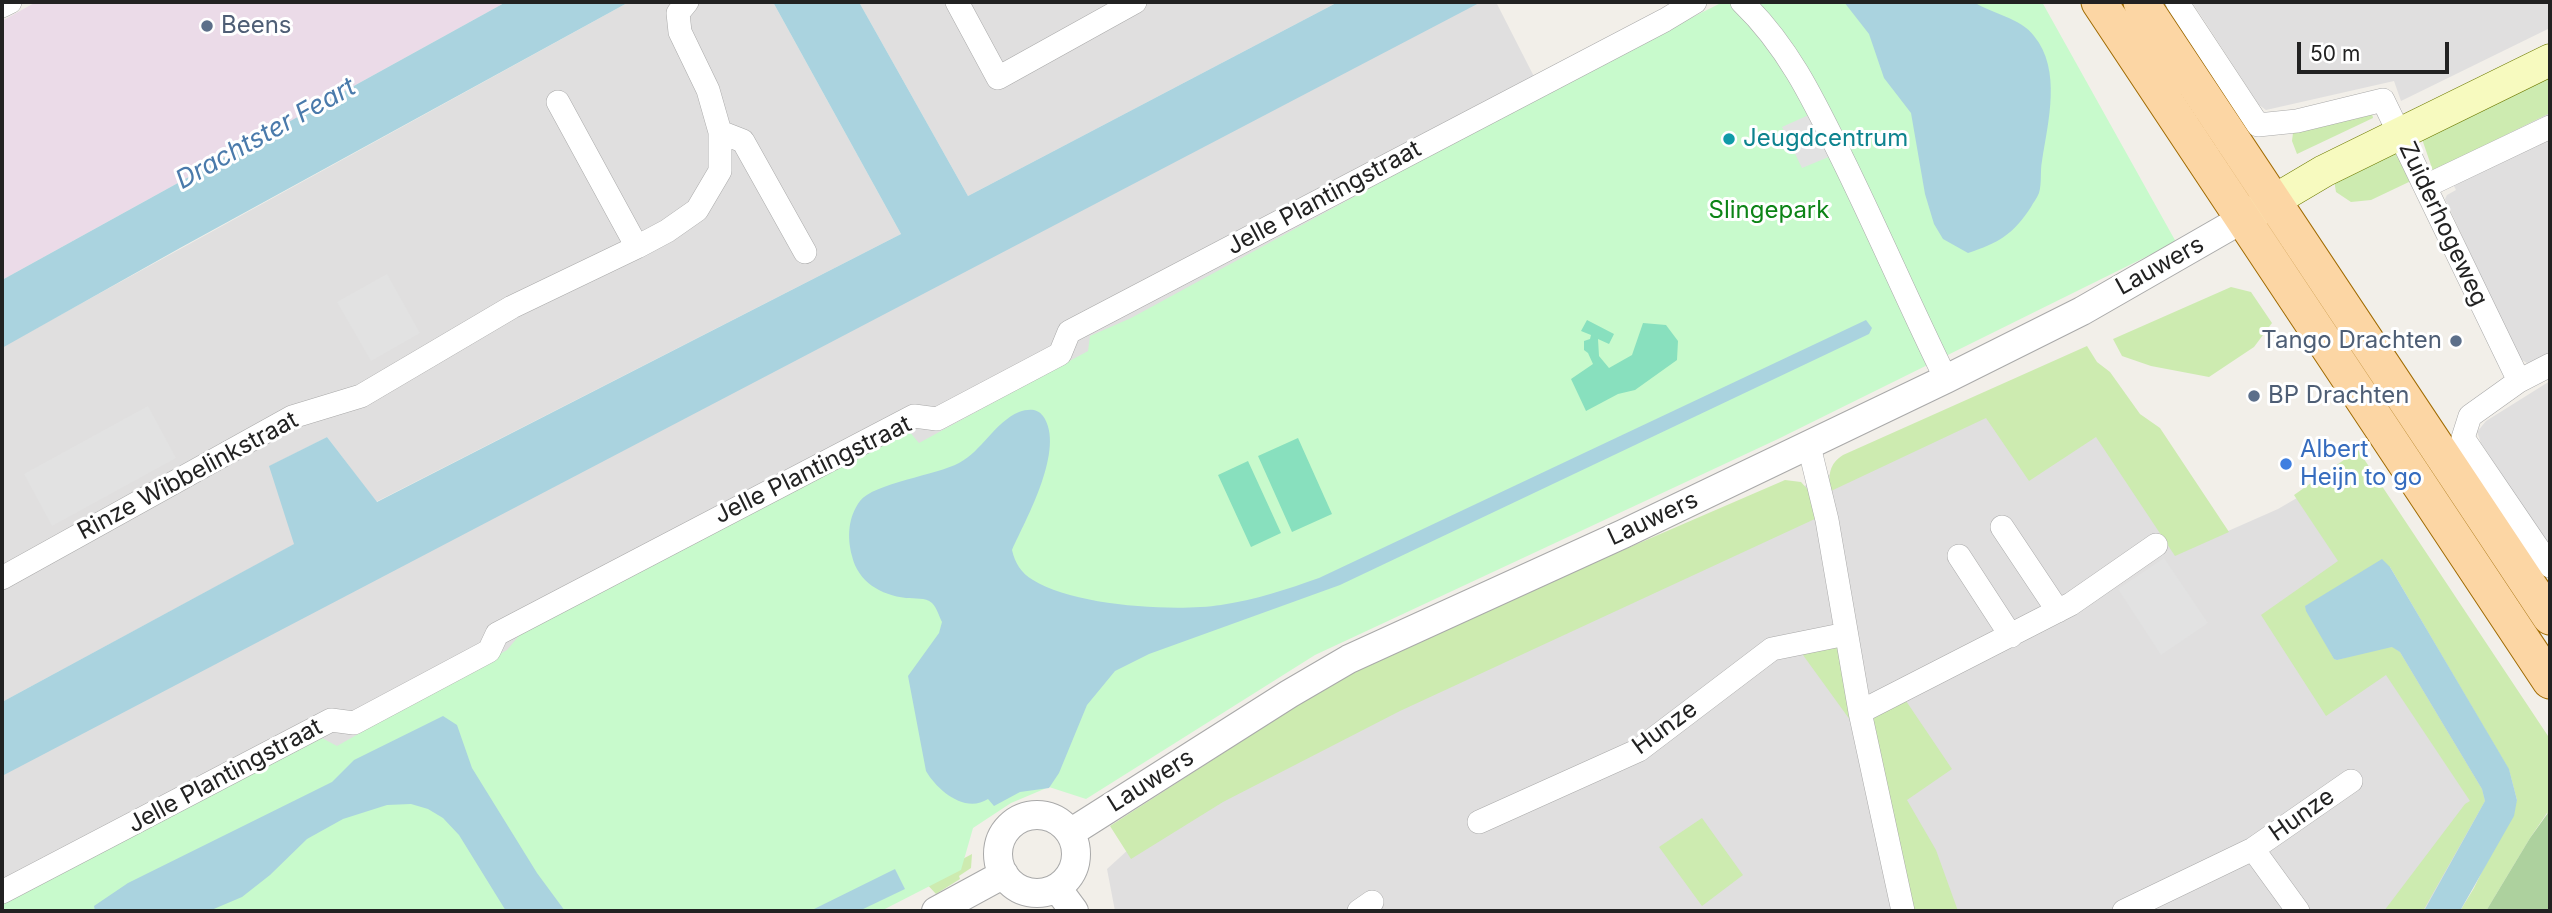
<!DOCTYPE html>
<html>
<head>
<meta charset="utf-8">
<style>
	body { margin:0 }
	#map { position:relative; width:2552px; height:913px; overflow:hidden; background:#f2efe9; font-family:Inter,sans-serif }
	canvas { display:block }
	.frame { position:absolute; inset:0; border:4px solid #222; pointer-events:none }
	.scale { position:absolute; left:2297px; top:42px; width:152px; height:32px; box-sizing:border-box; border:4px solid #222; border-top:0; padding-left:9px; font-size:21px; line-height:24px; white-space:nowrap; color:#222; -webkit-text-stroke:5px #fff; paint-order:stroke }
</style>
</head>
<body>
<div id="map">
<canvas width="2552" height="913"></canvas>
<div class="frame"></div>
<div class="scale">50 m</div>
</div>
<script>
const g = document.querySelector('canvas').getContext('2d');
g.lineJoin = 'round';
function fill(path, color) {
  g.fillStyle = color;
  g.fill(path, 'evenodd');
}
function trace(path, color, width, dash) {
  g.strokeStyle = color;
  g.lineWidth = width;
  g.lineCap = dash ? 'butt' : 'round';
  g.setLineDash(dash || []);
  g.stroke(path);
}
function write(font, color, halo, rows, align = 'center') {
  g.font = font + ' Inter,sans-serif';
  g.lineWidth = 6;
  g.setLineDash([]);
  g.textBaseline = 'middle';
  g.strokeStyle = halo;
  g.fillStyle = color;
  for (const [text, x, y, turn = 0] of rows) {
    g.save();
    g.translate(x, y);
    g.rotate((+turn || 0) * Math.PI / 180);
    g.textAlign = isNaN(turn) ? turn : align;
    if (halo) g.strokeText(text, 0, 0);
    g.fillText(text, 0, 0);
    g.restore();
  }
}
fill(new Path2D(`
	M629,2h144l128,232 -525,268 -49,-65 -57,29 25,78 -293,158v-355z
	M859,2h479l-370,194z
	M1450,2h46l52,102 -1032,558 -514,249v-149z
	M2192,2h358v26l-149,73 -7,-20 -128,29 -7,-5z
	M2550,98v450l-69,-105 -4,-11 9,-11 64,-40 -10,-20 -13,2 -5,-3 -8,-12 -69,-149 2,-4 9,-5 -19,-38z
	M2080,361l139,174 59,-26 36,-21 192,315 -66,108h-1325l-8,-42 44,-40 576,-308z`), '#e0dfdf');
fill(new Path2D(`
	M36,2h470l-504,278v-259z`), '#ebdbe8');
fill(new Path2D(`
	M2550,68v45l-117,58 -11,-32z
	M2372,113l1,5 -76,36 -5,-13 1,-8 5,-6z
	M2398,151l13,30 -40,19 -20,2 -15,-10 -2,-12z
	M2231,287l20,5 21,31 -18,24 -45,30 -58,-11 -29,-10 -9,-17z
	M2087,346l10,16 13,10 30,42 20,14 69,104 -54,24 -79,-119 -67,44 -43,-63 -155,73c-3,-16 -2,-27 12,-36z
	M2358,450l192,289v79l-3,-5 -17,25 -44,73h-26l14,-23 43,-88 -8,-30 -119,-203 -85,39 29,53 3,1 40,-11 16,-2 7,5 82,137 3,12 -62,110h-39l81,-107 5,-3 -84,-126 -60,41 -65,-101 77,-54 -44,-66z
	M1785,480l16,2 11,12 5,24 -417,193 -177,91 -92,57 -21,-33 214,-138 68,-38z
	M1846,634l15,78 39,-20 52,77 -45,31 29,50 22,61h-50l-42,-169 -71,-98z
	M1702,818l41,57 -41,31 -43,-59z
	M972,854l-1,14 -12,8 1,3 -24,15 -13,-14z`), '#cdebb0');
fill(new Path2D(`
	M2548,813l2,5v93h-64l44,-73z`), '#add19e');
fill(new Path2D(`
	M1723,2h319l134,240 -398,197 -463,216 -229,144 -37,-12 -38,16 -38,25 -12,42 -80,41h-879v-6l46,-26 274,-141 15,8 170,-96 15,-18 386,-202 11,13 169,-92 2,-15 41,-18 469,-255z`), '#c8facc');
fill(new Path2D(`
	M1587,320l27,14 -5,10 -11,-5 1,17 10,12 23,-13 11,-32 23,2 12,16 -1,19 -42,30 -17,4 -32,17 -15,-32 22,-15 -5,-11 -4,-3v-9l6,-2 1,-4 -10,-4z
	M1298,438l34,76 -40,18 -34,-76z
	M1248,461l33,72 -30,14 -33,-72z`), '#88e0be');
fill(new Path2D(`
	M1811,114l20,42 -29,12 -20,-41z
	M387,274l33,59 -49,28 -34,-59z
	M148,406l28,52 -124,68 -28,-52z
	M2164,558l44,65 -47,32 -43,-66z`), '#e2e2e2');
fill(new Path2D(`
	M506,2h123l-449,246 -178,100v-68z
	M773,2h86l109,194 370,-194h143l-1479,774v-74l292,-158 -25,-78 58,-29 50,65 524,-268z
	M1844,2h130c18,12 47,16 60,34 28,34 14,86 8,125 -2,10 0,22 -3,32 -2,5 -6,10 -8,14 -18,28 -33,36 -63,46l-25,-14 -9,-15 -9,-30 -14,-81 -27,-35 -15,-44z
	M1866,320l6,8 -3,6 -529,251 -191,69 -34,17 -28,34 -28,68 -10,15 -29,4 -26,14 -6,-7c-23,15 -51,-9 -62,-28l-18,-95 31,-43 3,-11c-3,-6 -5,-14 -10,-19 -7,-6 -17,-4 -26,-5 -25,-3 -48,-16 -54,-42 -5,-19 -4,-39 8,-55 14,-18 77,-26 99,-38 23,-12 36,-41 60,-51 9,-3 18,-4 24,4 23,32 -17,103 -31,134 3,13 9,23 21,30 41,26 141,32 188,25 34,-5 67,-16 98,-27z
	M2382,559l8,8 119,202 8,31 -3,16 -54,95h-36l61,-110 -3,-12 -82,-137 -8,-5 -55,13 -3,-1 -28,-48 -1,-5z
	M443,716l14,9 15,43 65,105 28,38h-59l-47,-76 -16,-17 -15,-9 -17,-5 -24,1 -44,14 -36,20 -37,36 -28,22 -33,14h-114l-1,-5 34,-23 204,-101 22,-22z
	M895,869l10,20 -46,22h-49z`), '#aad3df');
const minor = new Path2D(`
	M957,2l41,76 137,-76
	M1742,2c46,44 72,99 100,156 36,73 68,148 104,221
	M2177,2l81,123 39,-4 86,-21 136,281 -49,35 -7,22 87,128
	M2,6l8,-4
	M558,102l79,145
	M720,132l23,9 62,111
	M2426,186l124,-59
	M2519,381l31,-16
	M1809,446l18,74 33,192 43,199
	M2002,527l56,84
	M1959,556l52,80
	M2,578l290,-161 69,-21 151,-89 125,-60 30,-16 30,-21 23,-39v-39l-12,-42 -28,-58 -2,-19 9,-11
	M1860,712l211,-108 85,-59
	M1479,822l160,-72 133,-101 74,-15
	M2253,849l45,62
	M2,892l329,-172 23,3 135,-72 8,-17 417,-218 23,3 123,-65 9,-22 596,-312 30,-18
	M1359,911l13,-9
	M2124,911l129,-62 98,-68`);
const tertiary = new Path2D(`
	M998 854a39 39 0 1 1 78 0a39 39 0 1 1-78 0Z
	M1070,833l219,-139 60,-35 274,-125 323,-155 136,-68 162,-93
	M1057,888l17,23
	M936,911l68,-37`);
const secondary = new Path2D(`
	M2253,213l71,-42 226,-111`);
const primary = new Path2D(`
	M2099,2l451,679
	M2141,2l409,615`);
trace(minor, '#a9a9a9', 24);
trace(tertiary, '#a9a9a9', 30);
trace(secondary, '#707d05', 33);
trace(primary, '#a06b00', 37);
trace(minor, '#fff', 23);
trace(tertiary, '#fff', 28);
trace(secondary, '#f7fabf', 32);
trace(primary, '#fcd6a4', 35);
for (const [x, y, r, color] of [
	[207,26,7,"#5c6f8a"],
	[1729,139,7,"#0f9aa8"],
	[2456,341,7,"#5c6f8a"],
	[2254,396,7,"#5c6f8a"],
	[2286,464,7,"#3f7fe0"]
]) {
  const dot = new Path2D();
  dot.arc(x, y, r, 0, 2 * Math.PI);
  g.fillStyle = color;
  g.fill(dot);
  trace(dot, '#fff', 2.5);
}
write('24px', '#4e5e75', '#fff', [
	["Beens",221,26],
	["Tango Drachten",2442,341,"right"],
	["BP Drachten",2268,396]
], 'left');
write('24px', '#0d838f', '#fff', [
	["Jeugdcentrum",1743,139]
], 'left');
write('24px', '#222', '#fff', [
	["Jelle Plantingstraat",1324,198,-28],
	["Zuiderhogeweg",2443,224,65],
	["Lauwers",2160,266,-29],
	["Jelle Plantingstraat",813,470,-26],
	["Rinze Wibbelinkstraat",188,476,-28],
	["Lauwers",1653,519,-25],
	["Hunze",1665,728,-36],
	["Jelle Plantingstraat",225,776,-28],
	["Lauwers",1151,781,-32],
	["Hunze",2302,815,-35]
]);
write('24px', '#0c8416', '#fff', [
	["Slingepark",1769,211]
]);
write('24px', '#366cbe', '#fff', [
	["Albert",2300,450],
	["Heijn to go",2300,478]
], 'left');
write('italic 26px', '#4a7aab', '#fff', [
	["Drachtster Feart",266,134,-29]
]);
</script>
</body>
</html>
